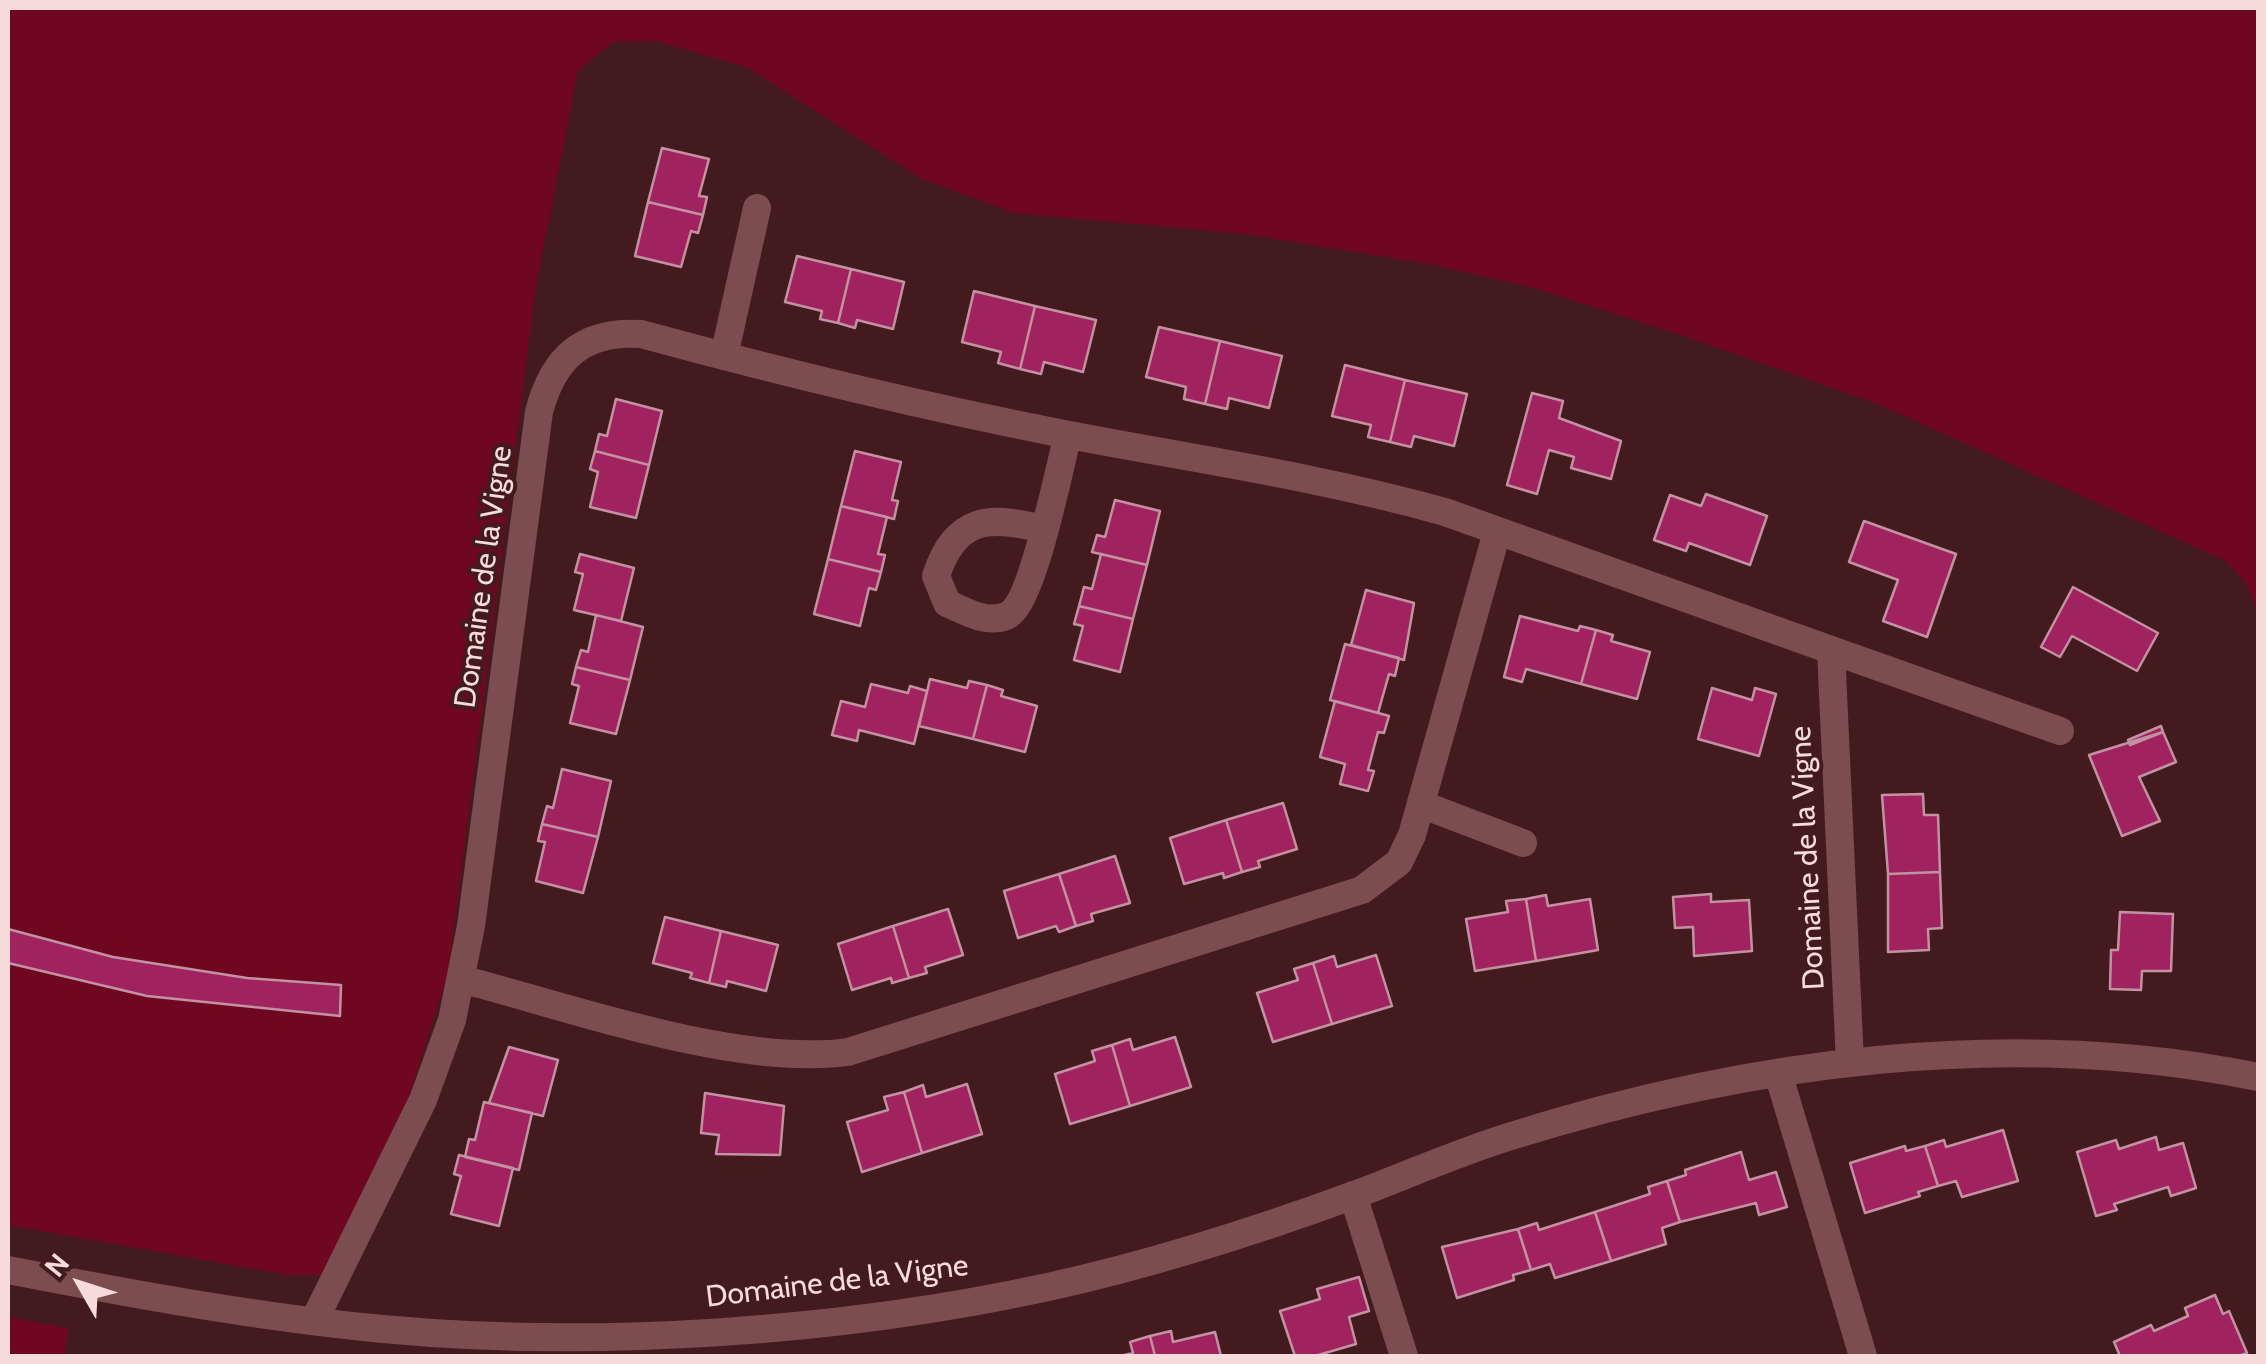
<!DOCTYPE html>
<html>
<head>
<meta charset="utf-8">
<style>
	body { margin:0 }
	#map { position:relative; width:2266px; height:1364px; overflow:hidden; background:#431b1e; font-family:Cabin,sans-serif }
	canvas { display:block }
	.frame { position:absolute; inset:0; border:10px solid #f7dbdb; pointer-events:none }
	.north { position:absolute; left:30px; top:1234px; width:100px; height:100px; -webkit-text-stroke:8px #431b1e; paint-order:stroke; rotate:309deg; font-size:28px; font-weight:700; line-height:40px; text-align:center; color:#f7dbdb }
	.north::after { content:''; display:block; margin:auto; width:35px; height:45px; background:#f7dbdb; clip-path:polygon(50% 0,100% 100%,50% 72%,0 100%) }
</style>
</head>
<body>
<div id="map">
<canvas width="2266" height="1364"></canvas>
<div class="frame"></div>
<div class="north">N</div>
</div>
<script>
const g = document.querySelector('canvas').getContext('2d');
g.lineJoin = 'round';
function fill(path, color) {
  g.fillStyle = color;
  g.fill(path, 'evenodd');
}
function trace(path, color, width, dash) {
  g.strokeStyle = color;
  g.lineWidth = width;
  g.lineCap = dash ? 'butt' : 'round';
  g.setLineDash(dash || []);
  g.stroke(path);
}
function write(font, color, halo, rows, align = 'center') {
  g.font = font + ' Cabin,sans-serif';
  g.lineWidth = 8;
  g.setLineDash([]);
  g.textBaseline = 'middle';
  g.strokeStyle = halo;
  g.fillStyle = color;
  for (const [text, x, y, turn = 0] of rows) {
    g.save();
    g.translate(x, y);
    g.rotate((+turn || 0) * Math.PI / 180);
    g.textAlign = isNaN(turn) ? turn : align;
    if (halo) g.strokeText(text, 0, 0);
    g.fillText(text, 0, 0);
    g.restore();
  }
}
fill(new Path2D(`
	M8,8h2250v604l-14,-32 -20,-20 -349,-157 -197,-69 -145,-46 -99,-23 -188,-31 -232,-21 -92,-34 -176,-112 -90,-26 -43,1 -35,29 -42,215 -88,688 -40,126 -83,175h-37l-280,-50z
	M8,1317l60,11 -3,28h-57z`), '#6f0720');
const building = new Path2D(`
	M662,148l47,11 -10,37 8,1 -4,18 -55,-13z
	M648,202l55,13 -5,18 -7,-2 -10,36 -46,-11z
	M797,256l54,13 -13,54 -18,-4 2,-8 -37,-9z
	M851,269l53,13 -11,47 -36,-9 -2,8 -17,-5z
	M974,291l61,15 -15,63 -22,-6 3,-11 -39,-10z
	M1035,306l61,14 -13,52 -39,-10 -3,12 -21,-5z
	M1159,327l61,14 -15,63 -21,-5 2,-12 -40,-10z
	M1220,341l62,15 -13,52 -40,-10 -2,11 -22,-5z
	M1345,365l60,15 -15,62 -22,-5 3,-12 -39,-9z
	M1405,380l62,14 -13,52 -40,-10 -3,11 -21,-5z
	M1532,393l31,8 -4,17 62,23 -10,38 -40,-11 3,-11 -25,-7 -12,44 -30,-9z
	M616,399l46,12 -13,54 -54,-14 4,-17 8,2z
	M595,451l54,14 -13,53 -46,-11 8,-35 -8,-3z
	M855,451l46,11 -9,38 6,1 -4,18 -53,-13z
	M1706,494l61,22 -17,49 -61,-22 -3,8 -32,-11 16,-45 31,11z
	M1115,500l45,11 -13,54 -55,-13 5,-17 8,2z
	M841,506l46,11 -9,37 7,1 -4,17 -53,-13z
	M1864,521l92,33 -29,83 -44,-16 15,-41 -49,-18z
	M580,554l54,14 -13,53 -47,-11 9,-36 -8,-2z
	M1101,554l46,11 -14,54 -54,-13 5,-19 8,2z
	M828,559l53,13 -5,18 -7,-2 -9,38 -46,-12z
	M2073,587l85,46 -21,38 -65,-35 -12,21 -19,-10z
	M1366,590l48,13 -10,57 -53,-15z
	M1079,606l54,13 -13,53 -46,-12 9,-34 -9,-2z
	M596,615l47,12 -13,53 -54,-13 5,-17 7,2z
	M1520,616l58,15 2,-5 16,4 -15,54 -55,-15 -4,13 -18,-5z
	M1596,630l17,5 -2,6 39,11 -13,47 -56,-15z
	M1345,644l54,14 -4,18 -6,-2 -11,39 -48,-13z
	M576,667l54,13 -14,54 -46,-11 9,-37 -7,-2z
	M930,679l37,9 2,-7 18,4 -14,54 -54,-13z
	M871,684l37,9 2,-7 17,5 -13,53 -55,-14 -2,11 -25,-6 9,-34 24,6z
	M987,685l16,5 -2,6 36,10 -12,46 -52,-13z
	M1712,688l40,12 3,-12 21,6 -17,62 -61,-17z
	M1335,701l54,15 -5,17 -6,-1 -10,38 6,1 -6,20 -28,-7 5,-20 -25,-7z
	M2161,726l2,6 -33,13 -2,-5z
	M2163,732l13,30 -37,15 21,44 -38,15 -33,-81z
	M562,769l49,12 -13,56 -56,-13 5,-18 6,2z
	M1923,794l1,21h14l2,57 -52,2 -6,-79z
	M1283,803l14,46 -39,12 2,6 -18,5 -16,-52z
	M1226,820l16,52 -18,6 -1,-5 -39,11 -14,-46z
	M542,824l56,13 -15,56 -47,-12 9,-39 -7,-1z
	M1115,856l15,47 -39,11 2,7 -17,5 -17,-52z
	M1940,872l2,56 -14,1 1,21 -41,2v-78z
	M1059,874l17,52 -17,6 -3,-6 -38,12 -14,-47z
	M1711,894v8l38,-2 3,51 -58,5 -1,-29 -18,1 -2,-31z
	M1546,895l2,11 42,-7 8,51 -62,11 -10,-62z
	M1526,899l10,62 -61,10 -9,-52 42,-7 -2,-11z
	M948,909l15,46 -38,12 2,6 -18,5 -16,-52z
	M2120,912l53,2 -2,57h-29l-1,19 -31,-1 1,-39h7z
	M665,917l56,14 -12,52 -19,-5 2,-5 -39,-10z
	M893,926l16,52 -17,5 -1,-5 -39,12 -14,-46z
	M8,929l105,28 134,21 94,7 -1,31 -193,-20 -139,-33z
	M721,931l57,14 -12,46 -39,-10 -1,6 -17,-4z
	M1376,955l16,51 -60,18 -19,-61 21,-7 3,11z
	M1313,963l19,61 -59,18 -16,-49 41,-13 -4,-11z
	M1175,1037l16,50 -61,19 -18,-61 18,-6 3,11z
	M1112,1045l18,61 -60,18 -15,-50 40,-13 -3,-10z
	M509,1047l49,13 -15,56 -54,-13z
	M967,1084l15,50 -60,19 -18,-61 19,-7 3,12z
	M904,1092l18,61 -60,19 -15,-50 41,-12 -4,-13z
	M705,1093l79,13 -4,49 -64,-1 3,-19 -18,-2z
	M484,1102l48,11 -13,57 -54,-13 4,-18 6,1z
	M2003,1130l15,51 -56,16 -6,-16 -18,5 -13,-40 19,-6 2,7z
	M2156,1137l3,13 24,-7 13,45 -25,8 -3,-9 -54,17 3,6 -21,6 -19,-64 39,-12 3,9z
	M1905,1146l1,5 19,-5 13,40 -20,6 2,4 -55,17 -15,-50z
	M1741,1152l8,28 27,-8 11,35 -28,8 -3,-12 -76,19 -13,-41 19,-6 -1,-5z
	M459,1155l54,13 -14,58 -48,-12 10,-38 -7,-2z
	M1667,1181l13,41 -18,6 4,16 -55,17 -16,-49 55,-18 -2,-7z
	M1595,1212l16,49 -56,17 -5,-14 -19,6 -13,-41 19,-6 2,7z
	M1518,1229l13,41 -18,5 1,5 -57,18 -15,-51z
	M1359,1277l10,34 -20,6 7,27 -41,12h-20l-15,-45 40,-12 -3,-10z
	M2215,1295l8,19 6,-3 18,42 -9,3h-118l-6,-14 37,-17 3,6 34,-15 -3,-8z
	M1171,1331l2,11 42,-10 6,24h-66l-5,-20z
	M1150,1336l5,20h-35l13,-3 -3,-11z`);
fill(building, '#a0235f');
trace(building, '#c392a2', 2.5);
trace(new Path2D(`
	M724,356l33,-148
	M1043,529c-54,-14 -88,-12 -107,47l11,27c17,8 40,21 59,13 27,-10 53,-149 62,-181
	M1831,650l229,81
	M1423,805l100,38
	M461,979c111,29 276,88 387,73l514,-162 37,-28 13,-27 85,-303
	M1778,1073l85,283
	M1353,1195l51,161
	M8,1270c124,24 248,47 375,59 212,20 458,3 665,-42 105,-23 208,-56 309,-93 50,-19 100,-41 151,-57 238,-75 503,-111 750,-60
	M314,1321l109,-221 29,-80 19,-94 68,-514c14,-54 44,-82 102,-78 140,38 280,72 423,100 130,25 252,42 381,78l386,138 19,413`), '#7b4d4f', 28);
write('30px', '#f7dbdb', '#431b1e', [
	["Domaine de la Vigne",484,577,-82],
	["Domaine de la Vigne",1808,858,-93],
	["Domaine de la Vigne",837,1282,-7]
]);
</script>
</body>
</html>
